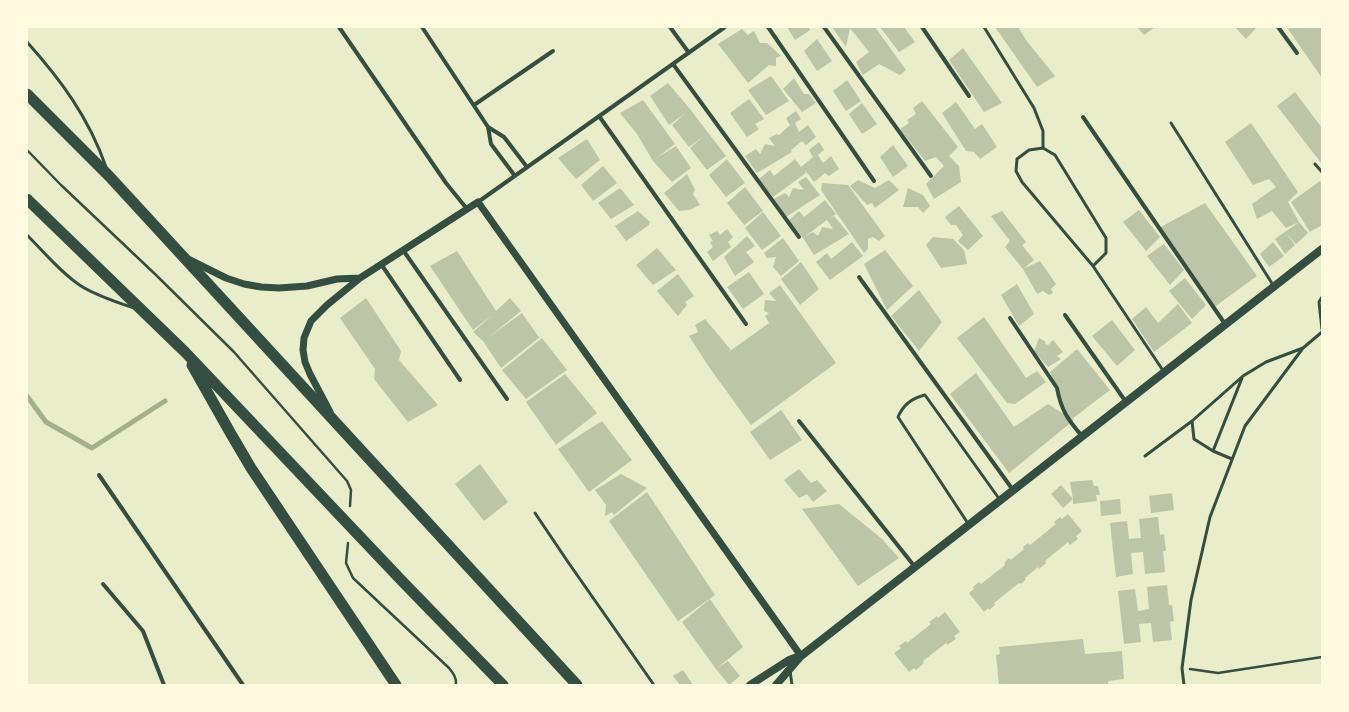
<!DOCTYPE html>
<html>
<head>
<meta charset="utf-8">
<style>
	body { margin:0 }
	#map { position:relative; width:1349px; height:712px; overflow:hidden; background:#e9edc9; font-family:"Source Serif 4",serif }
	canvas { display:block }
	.frame { position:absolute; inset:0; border:28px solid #fefae0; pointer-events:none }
</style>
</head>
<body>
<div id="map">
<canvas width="1349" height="712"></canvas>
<div class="frame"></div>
</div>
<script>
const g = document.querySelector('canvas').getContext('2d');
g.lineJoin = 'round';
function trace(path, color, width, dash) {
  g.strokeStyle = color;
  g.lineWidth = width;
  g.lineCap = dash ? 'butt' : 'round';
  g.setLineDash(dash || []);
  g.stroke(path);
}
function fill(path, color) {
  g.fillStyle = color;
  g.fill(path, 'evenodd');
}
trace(new Path2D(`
	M27,396l19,26 46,26 73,-47`), '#a3b18a', 5);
fill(new Path2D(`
	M787,27h22l1,3 -15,10z
	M832,27h43l31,43 -6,5 -21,-11 -16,11 -7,-13 13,-10 -19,-24 -4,19z
	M880,27h24l11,15 -16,10z
	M995,27h23l8,13 29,36 -18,11z
	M1137,27h18l-11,8z
	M1235,27h22l-11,12z
	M1291,27h31v51l-34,-49z
	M742,29l6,6 6,-4 6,12h7l14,13 -5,2v8l-7,-1 -21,18 -30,-39z
	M817,39l15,22 -15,10 -13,-20z
	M963,48l39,55 -18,9 -35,-52z
	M771,76l18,25 -23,14 -18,-25z
	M794,78l10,16h5l7,9 -14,9 -19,-23z
	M847,80l14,21 -15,10 -13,-20z
	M668,83l22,26 36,47 -19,14 -17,-22 14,-12 -15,11 -17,-22 15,-13 -18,13 -19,-29z
	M1295,92l27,36v36l-45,-58z
	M749,99l15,20 -9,5 4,5 -12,8 -17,-24z
	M643,100l32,44 -20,15 21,-13 15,22 -19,14 -19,-21 -16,-27 -17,-21z
	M922,101l36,46 -9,9 10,10 2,16 -27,17 -8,-15 18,-18 -8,-9 -11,4 -25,-32 9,-6 -2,-3 9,-6 -3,-6z
	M956,102l19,27 7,-5 15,23 -17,12 -6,-7 -8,-1 -24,-38z
	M862,103l15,21 -15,10 -13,-20z
	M796,111l5,8 -6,4 4,9 9,-7 8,12 -10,8 -4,-4 -11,9 1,2 -35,21 -12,-17 11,-7 4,5 5,-10 10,2 -6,-8 8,-4 2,1 11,-10 -4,-7z
	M1251,123l47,69 -10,10 11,20 -13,6 -14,-17 -15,8 -5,-15 24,-17 -7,-8 -16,6 -28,-43z
	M587,139l13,21 -24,19 -18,-21z
	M819,142l5,8 -6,5 5,8 8,-7 8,13 -10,7 -4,-3 -11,9 -10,-13 2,4 -33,24 -14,-18 11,-9 4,6 21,-17 6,8 12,-10 -4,-7z
	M893,145l15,21 -15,11 -13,-20z
	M727,159l18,24 -19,14 -17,-22z
	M603,166l14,17 -24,18 -12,-16z
	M687,174l8,16 -2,4 7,11 -11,5 -10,1 -15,-18z
	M806,177l14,18 -34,22 -12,-18 11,-6 4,4 4,-9 11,2 -6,-8z
	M858,180l17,8 14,-8 10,10 -24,18 -3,-5 -5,2 -17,-19z
	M1320,181l2,3v41l-12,7 -19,-30z
	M822,183l26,2 37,51 -6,5 -6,-4 -5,2v10l-4,4 -43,-63z
	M745,187l18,24 -19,14 -17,-22z
	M620,188l14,17 -23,14 -13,-16z
	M908,188l15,7 7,11 -7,7 -5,-6h-15z
	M825,200l11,14 -8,5 6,-3 15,18 -35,21 -11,-17 -14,-18 10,-9 5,6zM827,220l6,9 -11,-2 -4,9 -5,-4 -9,5z
	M1205,203l52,73 -44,32 -54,-80z
	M959,206l24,30 -15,14 -10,-9 5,-6 -7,-10h-5l-6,-8z
	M1139,210l21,27 -14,14 -23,-29z
	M638,211l12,11 -1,3 -23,16 -11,-15z
	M1002,211l24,31 -4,3 12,15 -11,9 17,-8 16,23 -5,5 2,4 -4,2 -6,-4 -6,3 -14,-25 -18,-22 5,-6 -19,-25z
	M763,212l18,24 -19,14 -17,-22z
	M1299,222l9,11 -12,11 -9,-10 8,11 -10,9 -10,-15z
	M727,229l6,8 -5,5 3,5 -18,14 -6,-9 6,-5 -3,-5 3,-1 -4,-6 8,-4 3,4z
	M747,236l8,10 -9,6 8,10 -19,14 -11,-19z
	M933,237l20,2 11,11 3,14 -26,4 -15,-23z
	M783,238l16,23 -18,15 -8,-9 3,-10 -9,1 -3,-5z
	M852,242l11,14 -33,24 -14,-18 11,-9 4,6z
	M1273,242l11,14 -15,11 -9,-13z
	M1164,244l20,26 -14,15 -23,-29z
	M657,248l19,22 -23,15 -17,-20z
	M885,250l28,36 -26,24 -23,-46z
	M457,251l39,60 14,-13 11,13 -32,26 33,-24 16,23 2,1 -39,31 -18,-27 -10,-9 19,-17 -19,15 -43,-64z
	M801,262l18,27 -19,16 -19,-26z
	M749,272l15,22 -21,15 -16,-22z
	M678,274l16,22 -9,6 2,3 -9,11 -21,-25z
	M1185,278l21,27 -14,14 -23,-28z
	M1017,284l17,30 -15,12 -18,-31z
	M780,285l56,78 -85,62 -42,-58 -20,-31 9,-4 -3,-7 10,-6 26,31 -5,4 43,-31 -4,-7 4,-3 -5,-2 1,-11 11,1 -7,-8z
	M919,290l23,32 -23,29 -28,-35z
	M366,298l35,53 -2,9 39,45 -30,17 -34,-43 1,-10 -35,-51z
	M1178,304l14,19 -38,29 -22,-33 14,-12 12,16z
	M984,317l42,61 11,-7 9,11 -31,22 -8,-1 -50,-65z
	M1112,320l23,30 -18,16 -25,-30z
	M542,338l25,32 -41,29 -24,-29z
	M1039,338l7,4 -1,2 3,1 5,-5 10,12 -6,4 4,3 -13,8 -14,-16z
	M1077,349l33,41 -38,29 2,1 -65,53 -59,-79 26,-21 38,54 34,-23 19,12 -17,-44z
	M565,374l32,39 -41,32 -30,-43z
	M781,410l21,30 -32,20 -20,-28z
	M602,421l30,39 -43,32 -31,-43z
	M480,464l28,38 -24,19 -29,-37z
	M799,469l12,14 6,-3 10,11 -14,11 -6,-8 -8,4 -15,-18z
	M621,474l26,14 -33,27 -2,-3 -7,4 1,-11 -11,-15z
	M1092,480l2,6h4l2,9h-4l1,6 -24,3v-5l-10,9 -12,-14 10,-9 12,14 -3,-17z
	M647,492l68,103 -37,26 -69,-100z
	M1172,493l2,17 -23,3 -2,-17z
	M1120,499l1,15 -20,2 -1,-15z
	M839,504l43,35 17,19 -41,28 -56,-77z
	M1068,514l14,17 -6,5 2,3 -8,6 -2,-3 -23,19 1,2 -7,6 -1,-2 -13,11 1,1 -5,5 -2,-1 -25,20 1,2 -6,5 -1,-2 -4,4 -15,-19 5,-4 -1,-2 6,-5 2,2 24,-19 -1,-2 5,-5 2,2 13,-11 -1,-2 5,-4 2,2 26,-21 -2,-2 6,-5 2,2z
	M1158,517l2,18 4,-1 2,17h-3l2,21 -20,2 -2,-22 -12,1 2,21 -17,3 -6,-54 17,-2 2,18 12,-1 -2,-19z
	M1167,585l2,20h3l2,16 -4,1 2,18 -19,2 -2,-19 -12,1 2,18 -17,2 -6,-53 17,-2 3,22 11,-2 -2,-22z
	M710,599l33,48 -27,22 12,-8 12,15 -11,9 -13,-16 -34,-47z
	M945,612l15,20 -6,4 2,3 -9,6 -1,-2 -23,18 1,2 -8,7 -2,-2 -5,4 -15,-19 7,-5 -2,-2 7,-5 1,2 24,-19 -2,-2 8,-6 1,2z
	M1083,639l2,15 37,-3 2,28 -16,2v4h-109l-3,-30 4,-1 -1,-7z
	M683,670l10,15h-13l-7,-9z`), '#bcc5a7');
trace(new Path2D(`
	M27,150l34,35 95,90 78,77 113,129 4,9 -1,16
	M348,543l-2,20 7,15 96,90c4,5 8,10 7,17
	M1190,669l28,4 104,-16`), '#344e41', 2.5);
trace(new Path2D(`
	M984,27l50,81 9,23v17
	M27,42c34,38 62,76 79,125
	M1171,123l102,162
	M1315,164l7,8
	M27,235c17,17 34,38 54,51 16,10 35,16 53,22
	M1093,266l13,-13v-15l-51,-83 -12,-7 -14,2 -12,9 -1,12 6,11 71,84 71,106
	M1322,297l-3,5 3,27
	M1192,421l2,18 19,12 19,8
	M1213,451l29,-73
	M1145,456l47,-35 51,-45 23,-14 37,-14
	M535,513l33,49 86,123
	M969,525l-71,-108c5,-12 14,-19 27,-22l75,105
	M790,671l2,14
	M1184,685l-2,-17 9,-68 19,-83 35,-91 58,-78 19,-16`), '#344e41', 3);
trace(new Path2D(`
	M339,27l107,156 21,26
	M422,27l66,100 16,10 23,30
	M670,27l19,26
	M768,27l106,154
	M824,27l107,149
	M922,27l47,69
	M1278,27l19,26
	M673,64l126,173
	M474,105l79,-54
	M599,116l147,208
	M1083,117l142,207
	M488,127l3,17 24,32
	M478,202l247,-175
	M403,250l104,149
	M381,264l79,116
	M859,277l154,213
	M1065,315l61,87
	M1010,318l47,70c4,22 11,32 25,48
	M799,421l116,146
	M99,475l144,210
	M103,584l40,47 21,54`), '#344e41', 4);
trace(new Path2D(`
	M190,260l36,18 18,6 17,3 18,1 28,-2 30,-7 23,-1
	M330,412l-20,-38 -5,-12 -2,-12 1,-12 7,-17 16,-16 33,-27 118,-76 323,454`), '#344e41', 7);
trace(new Path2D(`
	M750,685l39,-25 11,-4
	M776,685l25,-29 521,-407`), '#344e41', 8);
trace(new Path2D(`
	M27,94l82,82 468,509
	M27,199l158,153 217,229 101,104
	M192,365l39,69 20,34 145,217`), '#344e41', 11);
</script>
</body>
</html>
